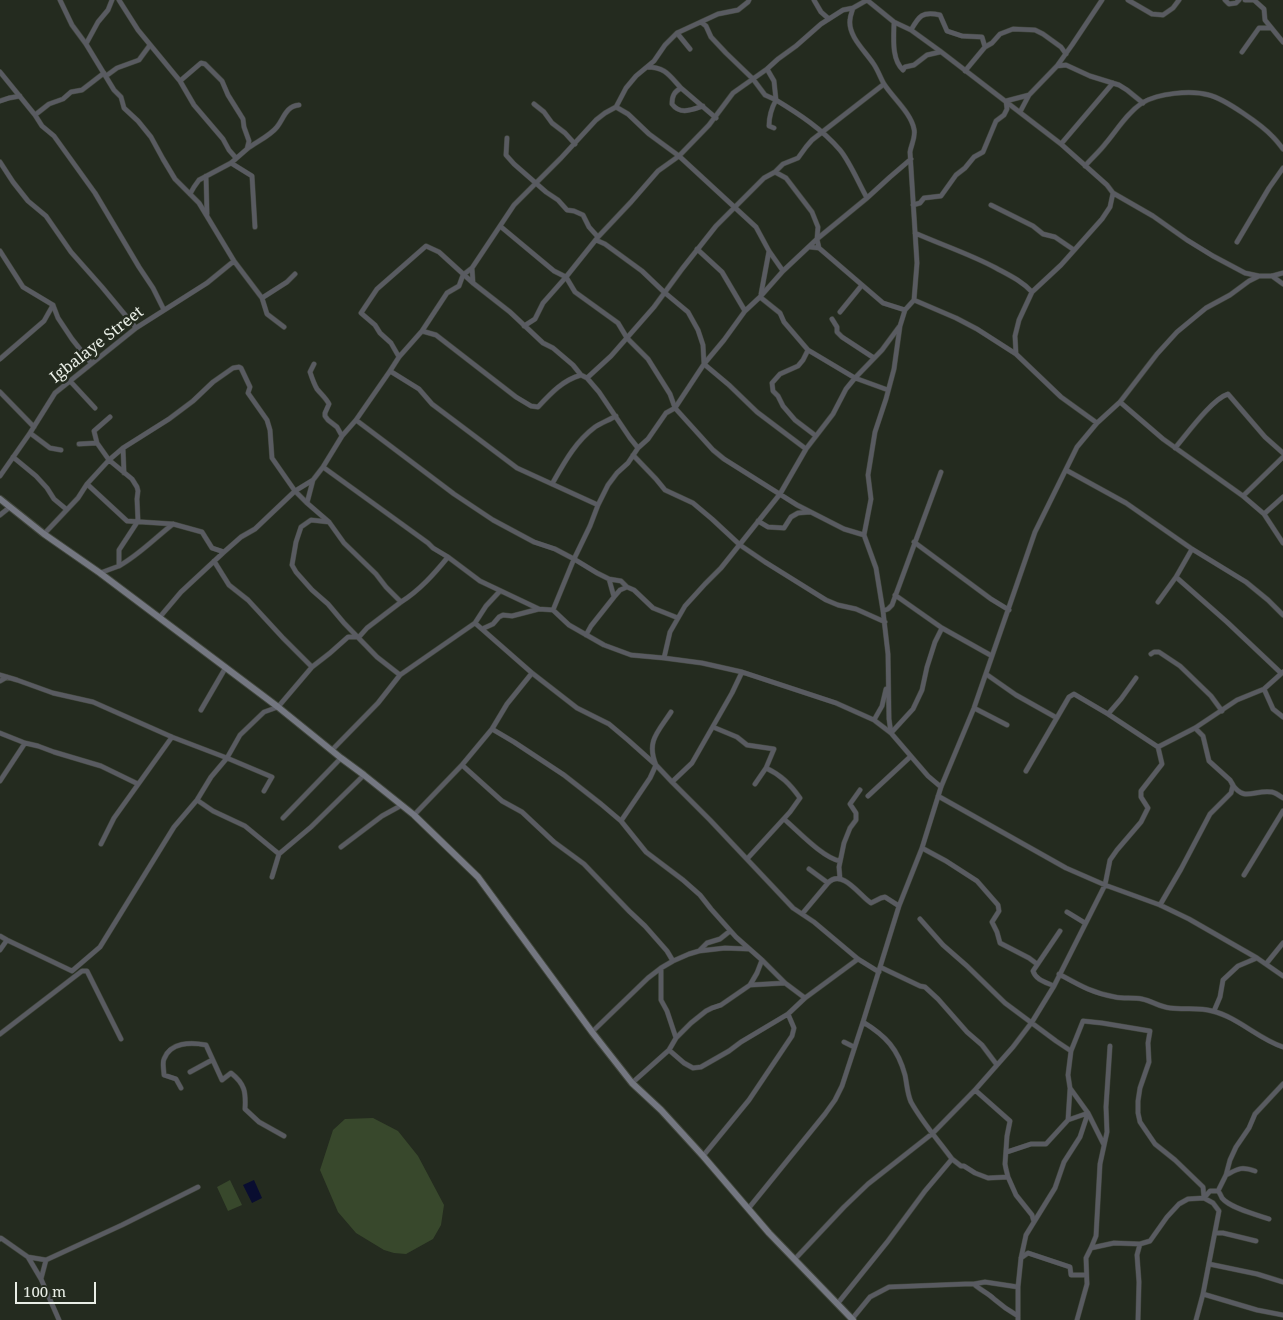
<!DOCTYPE html>
<html>
<head>
<meta charset="utf-8">
<style>
	body { margin:0 }
	#map { position:relative; width:1283px; height:1320px; overflow:hidden; background:#242b1f; font-family:"Noto Serif",serif }
	canvas { display:block }
	.scale { position:absolute; left:15px; top:1282px; width:81px; height:22px; box-sizing:border-box; border:2px solid #e9eee6; border-top:0; padding-left:6px; font-size:15px; line-height:18px; white-space:nowrap; color:#e9eee6; -webkit-text-stroke:4px #242b1f; paint-order:stroke }
</style>
</head>
<body>
<div id="map">
<canvas width="1283" height="1320"></canvas>
<div class="scale">100 m</div>
</div>
<script>
const g = document.querySelector('canvas').getContext('2d');
g.lineJoin = 'round';
function fill(path, color) {
  g.fillStyle = color;
  g.fill(path, 'evenodd');
}
function trace(path, color, width, dash) {
  g.strokeStyle = color;
  g.lineWidth = width;
  g.lineCap = dash ? 'butt' : 'round';
  g.setLineDash(dash || []);
  g.stroke(path);
}
function write(font, color, halo, rows, align = 'center') {
  g.font = font + ' "Noto Serif",serif';
  g.lineWidth = 5;
  g.setLineDash([]);
  g.textBaseline = 'middle';
  g.strokeStyle = halo;
  g.fillStyle = color;
  for (const [text, x, y, turn = 0] of rows) {
    g.save();
    g.translate(x, y);
    g.rotate((+turn || 0) * Math.PI / 180);
    g.textAlign = isNaN(turn) ? turn : align;
    if (halo) g.strokeText(text, 0, 0);
    g.fillText(text, 0, 0);
    g.restore();
  }
}
fill(new Path2D(`
	M373,1118l25,13 20,25 26,49 -3,20 -8,14 -27,15 -12,-1 -10,-3 -28,-17 -18,-21 -18,-42 13,-40 12,-11z
	M230,1180l12,25 -14,6 -11,-24z`), '#38482c');
fill(new Path2D(`
	M254,1180l8,18 -10,5 -9,-18z`), '#090d30');
const street = new Path2D(`
	M60,0l12,25 14,19 28,46 7,7 3,11 14,13 13,16 12,22 12,20 24,24 35,58 28,37 5,16 17,13
	M119,0l19,30 42,51 14,24 29,34 6,11 7,8
	M814,0l7,12 8,7
	M867,0l27,22 17,8 29,21 121,93 46,41 6,8 40,23 34,24 26,16 32,17 14,3
	M1128,0l24,14 11,1 10,-7 6,-8
	M1225,0l4,4 7,-1 3,-3
	M1245,0h9l10,9 1,11 18,22
	M853,8c-1,4 -3,8 -3,12 -2,16 15,31 23,43 5,7 7,14 11,21 9,14 27,29 30,45 2,8 -3,16 -4,23l7,111 -3,37 -9,10 -5,16 -6,43 -8,30 -11,33 -7,43 3,24 -7,36 12,33 7,43 5,43 1,65 2,14 37,43 13,11
	M701,22l5,4 5,11 15,16 27,26 12,16 11,5c-5,9 -7,16 -7,26l5,2
	M894,22c0,15 -3,37 9,48l2,-3 9,-2 13,-10 13,-3
	M911,30c8,-14 11,-19 29,-15l7,16 15,5 20,1 3,10
	M677,33l13,16
	M86,44l12,-22 10,-12 4,-10
	M1242,52l17,-24h12
	M1057,66l9,-1 24,11 29,9 8,5 16,13
	M647,67c18,0 22,8 34,21
	M767,69l7,12 2,19c23,14 46,29 64,50 10,12 19,34 27,48
	M965,71l20,-24 7,-4 8,-9 13,-5 22,1 8,4 18,13 5,7
	M0,72l35,43 7,11 12,10 41,57 44,74 14,21 11,22
	M106,76l11,-8 22,-8 11,-15
	M180,81l21,-18 4,1 17,17 6,14 15,24 1,8 5,14 -2,8 -16,14 -32,17 -5,7 -4,7
	M0,101l9,-3 11,-2
	M534,104l10,8 8,11 13,10 10,11
	M703,106c-12,4 -23,9 -31,-2 0,-8 2,-12 9,-16l35,30
	M616,107l12,7 21,20 30,22 77,71 13,24 14,20 34,-32 50,-41 23,-21 21,-18
	M1020,112l9,-17 28,-29 15,-21 30,-45
	M35,115l14,-11 14,-5 8,-7 11,-2 22,-17
	M507,138l-1,17 8,9 32,28 12,8 9,10 7,1 9,4 6,12 9,10
	M1061,144l52,-61
	M247,149c9,-7 23,-13 30,-22 7,-9 9,-21 22,-22
	M0,162l13,20 15,19 18,15 25,36 31,35 34,41
	M231,163l21,13 3,51
	M1085,166c7,-8 15,-15 21,-23 11,-13 21,-30 36,-40 16,-10 49,-13 67,-8 16,4 53,30 64,42 4,4 7,8 10,12
	M775,172l11,6 26,34 6,15 -1,12 2,9
	M206,176l1,38
	M913,205l7,-2 4,-5 17,-2 15,-21 9,-7 9,-11 9,-5 13,-31 8,-6 3,-6 -1,-8 23,-6
	M991,205l42,21 10,8 12,3 19,13
	M500,226l54,45 12,6 9,15 43,31 9,15 21,21 22,35 5,14 38,42 11,9 73,46 47,24 20,6
	M915,233c27,12 55,21 81,35 13,7 26,13 36,24
	M596,240l9,4 37,27 22,21 24,20 10,18 5,15 1,19 25,21 28,27 49,37
	M1237,242l32,-54 14,-20
	M810,247l9,1 64,55 22,7
	M697,249l25,23 23,39
	M0,251l23,36 30,18 5,13 14,21 19,24
	M472,268l1,15
	M1272,276l11,8
	M761,294l8,-43
	M760,297l20,16 4,9 24,28 47,28 27,-28 17,-23
	M262,298l25,-16 8,-8
	M914,300l42,18 21,11 39,25
	M840,312l22,-27
	M832,319l5,8v5l5,5 32,21
	M524,326l11,-7 8,-16 23,-26 32,-40 33,-35 27,-31 21,-15 30,-31 24,-32 34,-24 11,-10 18,-13 25,-22 22,-14 10,-2 14,-8
	M422,331l14,4 80,62 15,9 7,1c13,-14 25,-27 43,-32
	M808,350l-5,10 -5,6 -18,8 -8,9 1,8 5,5 5,10 12,14 21,16
	M399,357l-8,-14 -11,-10 -5,-8 -14,-12 16,-24 49,-43 13,6 34,31 37,29 33,31 10,5 20,17 8,10 6,3 12,14 31,46 8,10
	M0,359l44,-38 9,-16
	M390,371l29,18 13,15 85,64 81,37
	M587,378l24,-22 43,-49 28,-38 34,-43 48,-48 11,-6 8,-8 15,-6 8,-11 6,-7 72,-56
	M70,381l25,27
	M0,392l34,35
	M1120,402l43,37 80,57 21,18 19,29
	M356,420l98,74 39,26 41,22 21,7 19,10 23,14 12,6 5,18 -23,29 -5,9
	M1097,423l-36,-26 -45,-43 -1,-18 4,-16 13,-28 29,-27 41,-46 8,-12 3,-14
	M30,433l20,15 11,2
	M342,436l14,-16 34,-49 9,-14 23,-26 25,-38 12,-7 4,-11 9,-7 42,-63 47,-47 35,-38 9,-7 11,-6 10,-19 10,-12 18,-15 11,-16 12,-12 41,-19 20,-4 10,-8 1,-2
	M79,444l18,-1
	M123,448l1,25
	M1175,448c12,-14 37,-49 53,-54l37,43 18,16
	M633,455l23,24 9,11 28,13 19,16 28,26 25,17 61,38 12,5 18,4 29,13
	M13,457l23,19 11,12 7,11 12,10
	M323,467l105,76 5,5 15,9 32,24 59,28 14,1 16,15 35,20 27,10 33,3 38,5 40,9 94,31 38,17 17,13 22,-24 9,-19 5,-23 8,-25 7,-14
	M1066,470l60,33 66,46 54,33 22,18 15,15
	M0,476l30,-43 25,-40 81,-65 71,-45 27,-22
	M313,480l-6,23 22,19 15,21 32,31 10,13 15,15 -34,26 -8,9
	M87,484l40,37 46,3 29,8 10,16 12,4
	M552,484c12,-21 23,-42 43,-57 6,-4 14,-7 21,-11
	M1243,496l40,-39
	M1264,514l19,-17
	M0,515l10,-8
	M758,521l10,6 16,1 7,-11 7,-4 12,-1
	M329,522l-18,-2 -10,7 -5,15 -4,23 4,7 16,18 16,14 16,19 33,34 23,18
	M44,534l34,-36 9,-14 22,-24 14,-12 46,-29 24,-18 20,-19 20,-14 6,-1 2,1 9,19 -2,6 19,27 3,10 2,28 23,33 12,12
	M914,542l77,57 18,11
	M214,561l15,24 19,15 35,38 29,29
	M119,566c20,-11 36,-28 54,-42
	M100,573l19,-7v-16l19,-29 -1,-22 1,-8 -1,-4 -5,-8 -23,-19 -12,-17 -3,-12 16,-14
	M1176,577l51,45 54,51
	M609,579l12,2 6,6 7,3 19,18 25,10
	M895,595l47,33 50,28
	M614,597l6,-7 7,-3
	M401,602c19,-12 33,-28 47,-45
	M1158,602l18,-25 16,-28
	M553,610l21,-51 16,-33 8,-21 10,-20 9,-12 11,-10 10,-15 10,-9 18,-26 9,-5 29,-44 20,-24 21,-29 15,-14 23,-26
	M883,611l5,-2 4,-4 49,-133
	M159,618l22,-26 43,-40 17,-15 14,-8 40,-38 18,-11 10,-13 19,-31 -5,-9 -9,-7 -3,-4v-3l4,-9c-3,-6 -8,-10 -12,-15 -3,-5 -5,-11 -7,-17l4,-8
	M475,623l11,-17 14,-15
	M482,629l11,-5 6,-7 4,-2 9,1 27,-7
	M1151,654l3,-2h5l21,14 31,30 11,15
	M664,658l6,-26 15,-26 20,-22 16,-16 59,-74 26,-45 27,-35 13,-25 9,-11 33,12
	M986,674l30,21 41,23
	M0,675l17,5 36,13 40,9 79,35 55,21 45,19 -8,14
	M0,681l7,-4
	M1264,689l9,20 10,8
	M974,708l33,17
	M201,710l25,-43
	M1108,714l13,-15 15,-21
	M874,720l8,-14 4,-17
	M713,727l24,10 10,8 27,4 -8,19 -11,16
	M492,729l22,13 50,33 37,29 20,17 25,31 37,28 17,15 11,14 25,28 26,23 23,23 20,15
	M0,733l25,10 13,3 16,6 47,14 37,18
	M332,750l46,-47 22,-28 75,-52 57,50 45,35 32,16 19,16 28,25 16,17 38,38 83,88 21,14 44,37 21,13
	M462,765l40,36 20,11 32,30 30,22 45,47 16,15 22,25 6,10
	M1026,771l43,-74 5,-3 34,20 50,33 37,-19 42,-28 27,-11 19,-17
	M0,781l25,-38
	M672,782l20,-19 40,-70 10,-21
	M1232,784c13,19 22,5 40,8 4,1 8,4 11,6
	M868,796l42,-39
	M938,796l128,72 39,17 55,20 29,14 68,39 26,18
	M197,800l16,11 32,15 34,28
	M414,815l48,-50 30,-36 15,-25 25,-31
	M283,818l58,-60
	M784,819c14,12 39,39 56,42
	M621,821l29,-43 6,-13c-10,-24 2,-33 15,-53
	M101,844l13,-26 58,-81
	M341,847l41,-31 20,-11
	M922,848l24,13 31,20 21,24 1,6 -7,11 5,10 3,11 29,15 8,6
	M747,859l43,-47 10,-14c-10,-14 -19,-23 -34,-30
	M809,869l19,14
	M1244,875l39,-64
	M272,877l7,-23 32,-27 53,-52
	M840,879l-1,-12 5,-24 6,-15 6,-8v-7l-6,-9 10,-14
	M1160,905l21,-36 29,-55 21,-21 2,-8 -3,-5 -21,-19 -6,-25 -8,-8
	M1067,912l18,11
	M802,914l26,-31c14,-15 32,13 43,20l10,-5 4,-1 14,9
	M920,919l23,26 24,21 38,37 51,38 15,10
	M0,936l7,4 65,31 28,-24 74,-120 23,-27 14,-23 16,-19 13,-23 24,-23 14,-5 34,-40 18,-14 18,-16h11
	M0,950l7,-10
	M700,950l7,-7 13,-4 10,-8
	M1266,964l17,-21
	M880,967l40,19 5,1 13,12 29,33 15,13 15,20
	M661,968v32l6,11 9,27
	M1059,974c20,11 33,19 56,23 9,2 18,0 27,2 10,2 18,8 28,9 15,2 28,-1 42,3 26,6 46,28 71,36
	M750,985l35,-2
	M1054,986c-9,-4 -18,-6 -21,-15l27,-40
	M1214,1011l6,-14 3,-17 15,-14 19,-8
	M592,1032l56,-54 13,-10 12,-7 16,-7 10,-3 26,-3 24,1
	M0,1034l82,-63h5l34,68
	M844,1042l10,5
	M669,1050l15,13 9,5 8,-1 28,-16 12,-9 47,-28 17,-16 53,-39
	M190,1072l22,-12
	M632,1083l37,-33 7,-12 15,-15 15,-12 6,-3 9,-3 29,-20 7,-12 5,-13
	M181,1088l-5,-9 -12,-4c0,-5 -2,-12 0,-16 6,-17 27,-17 42,-14l16,35 9,-7c14,11 15,19 14,36l14,13 25,14
	M975,1090l35,31 -3,15 -2,28 1,5 2,8 8,18 16,20 2,7 -8,13 -5,23 -3,29v33
	M1104,1145l-16,-32 -18,-25 -2,-13 3,-24 12,-30 19,2 48,8 -2,12 1,19 -9,26 -2,13v12l2,9 15,22 20,16 28,27 1,11 9,5 6,8 -16,83 -7,26
	M1007,1152l24,-8h15l22,-24 2,-31
	M703,1156l46,-56 43,-64 2,-8 -6,-14
	M952,1159l9,7h3l11,7 13,5 20,-1
	M1226,1175c12,-6 15,-9 29,-4
	M1218,1191l8,-16 4,-15 6,-13 13,-19 6,-14 28,-30
	M748,1209l77,-95 10,-14 7,-14 21,-64 36,-116 23,-58 19,-61 33,-79 61,-176 42,-85 20,-24 23,-21 37,-48 20,-22 29,-24 24,-13 19,-14 10,-5h13l11,-3
	M1034,1222l21,-34 9,-26 16,-25 8,-24 -20,7
	M1215,1233h8l33,8
	M0,1239l1,-1 27,19 13,22 18,41
	M1091,1248l5,-12 4,-72 7,-32 -1,-25 4,-61
	M28,1257l18,3 76,-35 76,-38
	M1021,1258l7,-5 42,14 1,8h15
	M795,1259l49,-52 24,-23 65,-51 42,-43 38,-43 19,-25 22,-36 51,-101 5,-25 7,-10 24,-28 7,-14 -7,-11v-6l21,-27 -4,-17
	M1209,1264l48,10 26,8
	M41,1279l5,-19
	M974,1284l11,-2 33,5
	M1203,1294l54,16 26,5
	M838,1303l50,-62 37,-50 27,-32c-14,-19 -30,-37 -41,-57 -4,-9 -4,-18 -6,-27 -7,-26 -19,-39 -42,-53
	M852,1319l18,-22 19,-10 76,-3h9c6,6 14,9 20,15 8,7 15,12 24,17
	M1077,1320l10,-36 -1,-26 5,-10 23,-5 26,1 10,-3 17,-24 12,-13 9,-5 16,-1 6,-7h8c2,2 3,5 4,7 8,10 35,17 47,21
	M1138,1320l1,-38 -2,-27 3,-11`);
const secondary = new Path2D(`
	M0,499l44,35 56,39 178,134 63,51 23,17 50,40 64,62 114,155 40,51 29,27 42,46 66,77 84,87`);
trace(street, '#40463b', 5.5);
trace(secondary, '#40463b', 8);
trace(street, '#595b61', 4.5);
trace(secondary, '#747781', 6);
write('16px', '#e9eee6', '#242b1f', [
	["Igbalaye Street",97,345,-38]
]);
</script>
</body>
</html>
